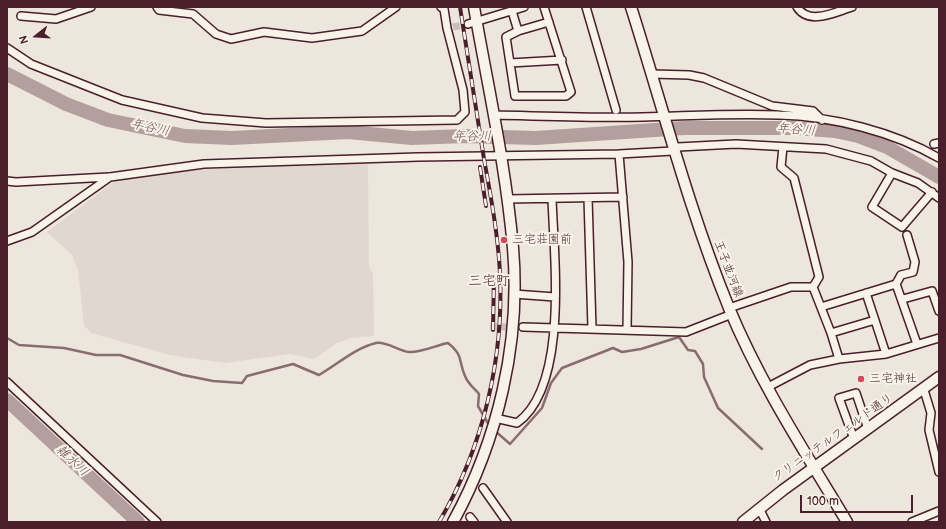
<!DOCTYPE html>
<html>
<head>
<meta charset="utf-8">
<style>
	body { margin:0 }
	#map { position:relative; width:946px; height:529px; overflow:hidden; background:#ece6dd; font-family:"Balsamiq Sans",sans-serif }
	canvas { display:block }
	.frame { position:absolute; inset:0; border:8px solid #4a1f2b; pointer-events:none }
	.north { position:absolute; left:16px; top:16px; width:40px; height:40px; -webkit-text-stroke:3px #f7f3e8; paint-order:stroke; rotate:253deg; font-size:11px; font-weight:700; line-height:16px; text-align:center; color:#4a1f2b }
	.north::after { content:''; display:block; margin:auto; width:14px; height:18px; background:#4a1f2b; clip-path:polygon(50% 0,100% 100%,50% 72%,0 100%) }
	.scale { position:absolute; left:800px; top:495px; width:113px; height:18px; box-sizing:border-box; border:2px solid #4a1f2b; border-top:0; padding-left:5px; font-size:12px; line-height:14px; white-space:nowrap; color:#4a1f2b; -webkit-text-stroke:3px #f7f3e8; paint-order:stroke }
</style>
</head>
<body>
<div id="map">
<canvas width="946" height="529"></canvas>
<div class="frame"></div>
<div class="north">N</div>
<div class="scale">100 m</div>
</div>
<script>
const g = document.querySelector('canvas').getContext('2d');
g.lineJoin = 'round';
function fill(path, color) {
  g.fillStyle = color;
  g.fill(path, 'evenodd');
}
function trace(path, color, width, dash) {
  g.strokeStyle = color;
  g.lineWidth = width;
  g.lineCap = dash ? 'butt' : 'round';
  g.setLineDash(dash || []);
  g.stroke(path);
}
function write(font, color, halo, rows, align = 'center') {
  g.font = font + ' "Balsamiq Sans","Klee One",sans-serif';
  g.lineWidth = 4;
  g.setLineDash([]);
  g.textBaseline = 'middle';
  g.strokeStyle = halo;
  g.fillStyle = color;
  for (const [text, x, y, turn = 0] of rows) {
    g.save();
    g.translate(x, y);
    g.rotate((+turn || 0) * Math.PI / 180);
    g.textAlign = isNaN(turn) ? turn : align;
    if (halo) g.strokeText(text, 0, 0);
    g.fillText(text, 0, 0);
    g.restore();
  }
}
fill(new Path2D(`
	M368,163l1,104 4,7 1,62 -23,2 -14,5 -23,16 -24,-5 -65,9 -55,-8 -79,-22 -7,-8 -6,-55 -6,-15 -25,-23 72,-54 90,-9z`), '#e0d7d0');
trace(new Path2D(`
	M7,338l12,7 45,3 32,7h24l63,20 30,6 29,2 5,-7 46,-12 26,11c19,-11 36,-27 57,-32 10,-2 23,8 33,9 11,1 28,-7 39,-9 16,13 10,17 17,33 3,8 9,12 14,18l-1,12 11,19
	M494,430l16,14 32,-36 9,-25 11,-15 51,-20 9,4 19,-3 38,-12 9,13 7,1 8,13 1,13 14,31 44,41`), '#896c6f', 2.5);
trace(new Path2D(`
	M7,74l59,30 42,16 77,16 47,2 116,-6 64,6 53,-2 71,2 148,-10h110l41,3 23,5 29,11 52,30
	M7,400l131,122`), '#b39f9d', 14);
trace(new Path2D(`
	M453,27l15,-3
	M490,327h33`), '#ccbeb9', 7, [7, 3.5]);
const street = new Path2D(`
	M157,7l2,3 34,4 23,20 15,5 33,-7 48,6 50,-7 34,-24
	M586,7l30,103
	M797,7c12,19 38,5 55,0
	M512,11l6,20 31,-9
	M21,16l35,3 35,-12
	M468,24l56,-17
	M518,31l-12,6 9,59h51l5,-4 -27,-85
	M7,48l24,16 91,36 80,18 64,5 191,-3 8,-8 -2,-22 -16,-62 -3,-19 -3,-2
	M510,63l52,-3
	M652,74l37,1 15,3 68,28 41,5 9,9
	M494,115c50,1 99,3 149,2 45,-1 91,-4 136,-2 53,1 115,17 160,43
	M934,144l5,-1
	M783,147l-2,20 13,11 25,99 -6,10 18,46 8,26
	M619,154l9,108 -1,68
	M892,173l-20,34 30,20 30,-35
	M7,181l9,1 93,-5
	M588,198l4,130
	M507,199l116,-2
	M7,241l25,-9 78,-55 94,-13 214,-7 201,-3 54,-3 5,-4 58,-3 90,5 45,12 21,12 26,10 21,15
	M896,284l5,-9 12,-3 2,-10 -8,-27
	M866,293l20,61
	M514,294l41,3
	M903,299l29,-8 7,20
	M821,307l75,-23 21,60
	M729,308l62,-21h22
	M523,327l163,5 46,-18
	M831,333l44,-13
	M7,382l150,140
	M768,387l42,-22 29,-6 47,-5 53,-16
	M924,390l7,23 -2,17 10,42
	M495,418l22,5c52,-37 37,-166 35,-224
	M854,439l-15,-41 17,-5 12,36
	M483,488l24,34
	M759,508l7,14
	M470,517l4,5
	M912,522l27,-11`);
const secondary = new Path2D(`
	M631,7c32,101 58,203 98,301 31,75 76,144 118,214
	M453,522c45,-82 68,-180 60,-274 -7,-81 -25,-161 -39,-241
	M743,522l40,-32 156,-113`);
trace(street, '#4a1f2b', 10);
trace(secondary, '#4a1f2b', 13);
trace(street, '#f7f3e8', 7);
trace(secondary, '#f7f3e8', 10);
const rail = new Path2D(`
	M480,167l6,39
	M493,330l1,-54
	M439,522c44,-74 65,-163 61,-249 -2,-38 -9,-76 -16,-114 -8,-51 -16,-101 -24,-152`);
trace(rail, '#4a1f2b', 4);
trace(rail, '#f7f3e8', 2.5, [8]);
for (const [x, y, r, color] of [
	[504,240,4,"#d1495b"],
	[861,379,4,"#d1495b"]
]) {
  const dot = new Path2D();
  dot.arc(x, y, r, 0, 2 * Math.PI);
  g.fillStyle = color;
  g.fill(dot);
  trace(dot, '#f7f3e8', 1.5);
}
write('12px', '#4a1f2b', '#f7f3e8', [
	["三宅荘園前",512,240],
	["三宅神社",869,379]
], 'left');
write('12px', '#4a1f2b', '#f7f3e8', [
	["王子並河線",728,269,69],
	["クリニッテルフェルド通り",833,438,-35]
]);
write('italic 13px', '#6f4c53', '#f7f3e8', [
	["年谷川",150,128,12],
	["年谷川",796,130,4],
	["年谷川",472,137],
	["雑水川",72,461,43]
]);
write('14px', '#4a1f2b', '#f7f3e8', [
	["三宅町",489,281]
]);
</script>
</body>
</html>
